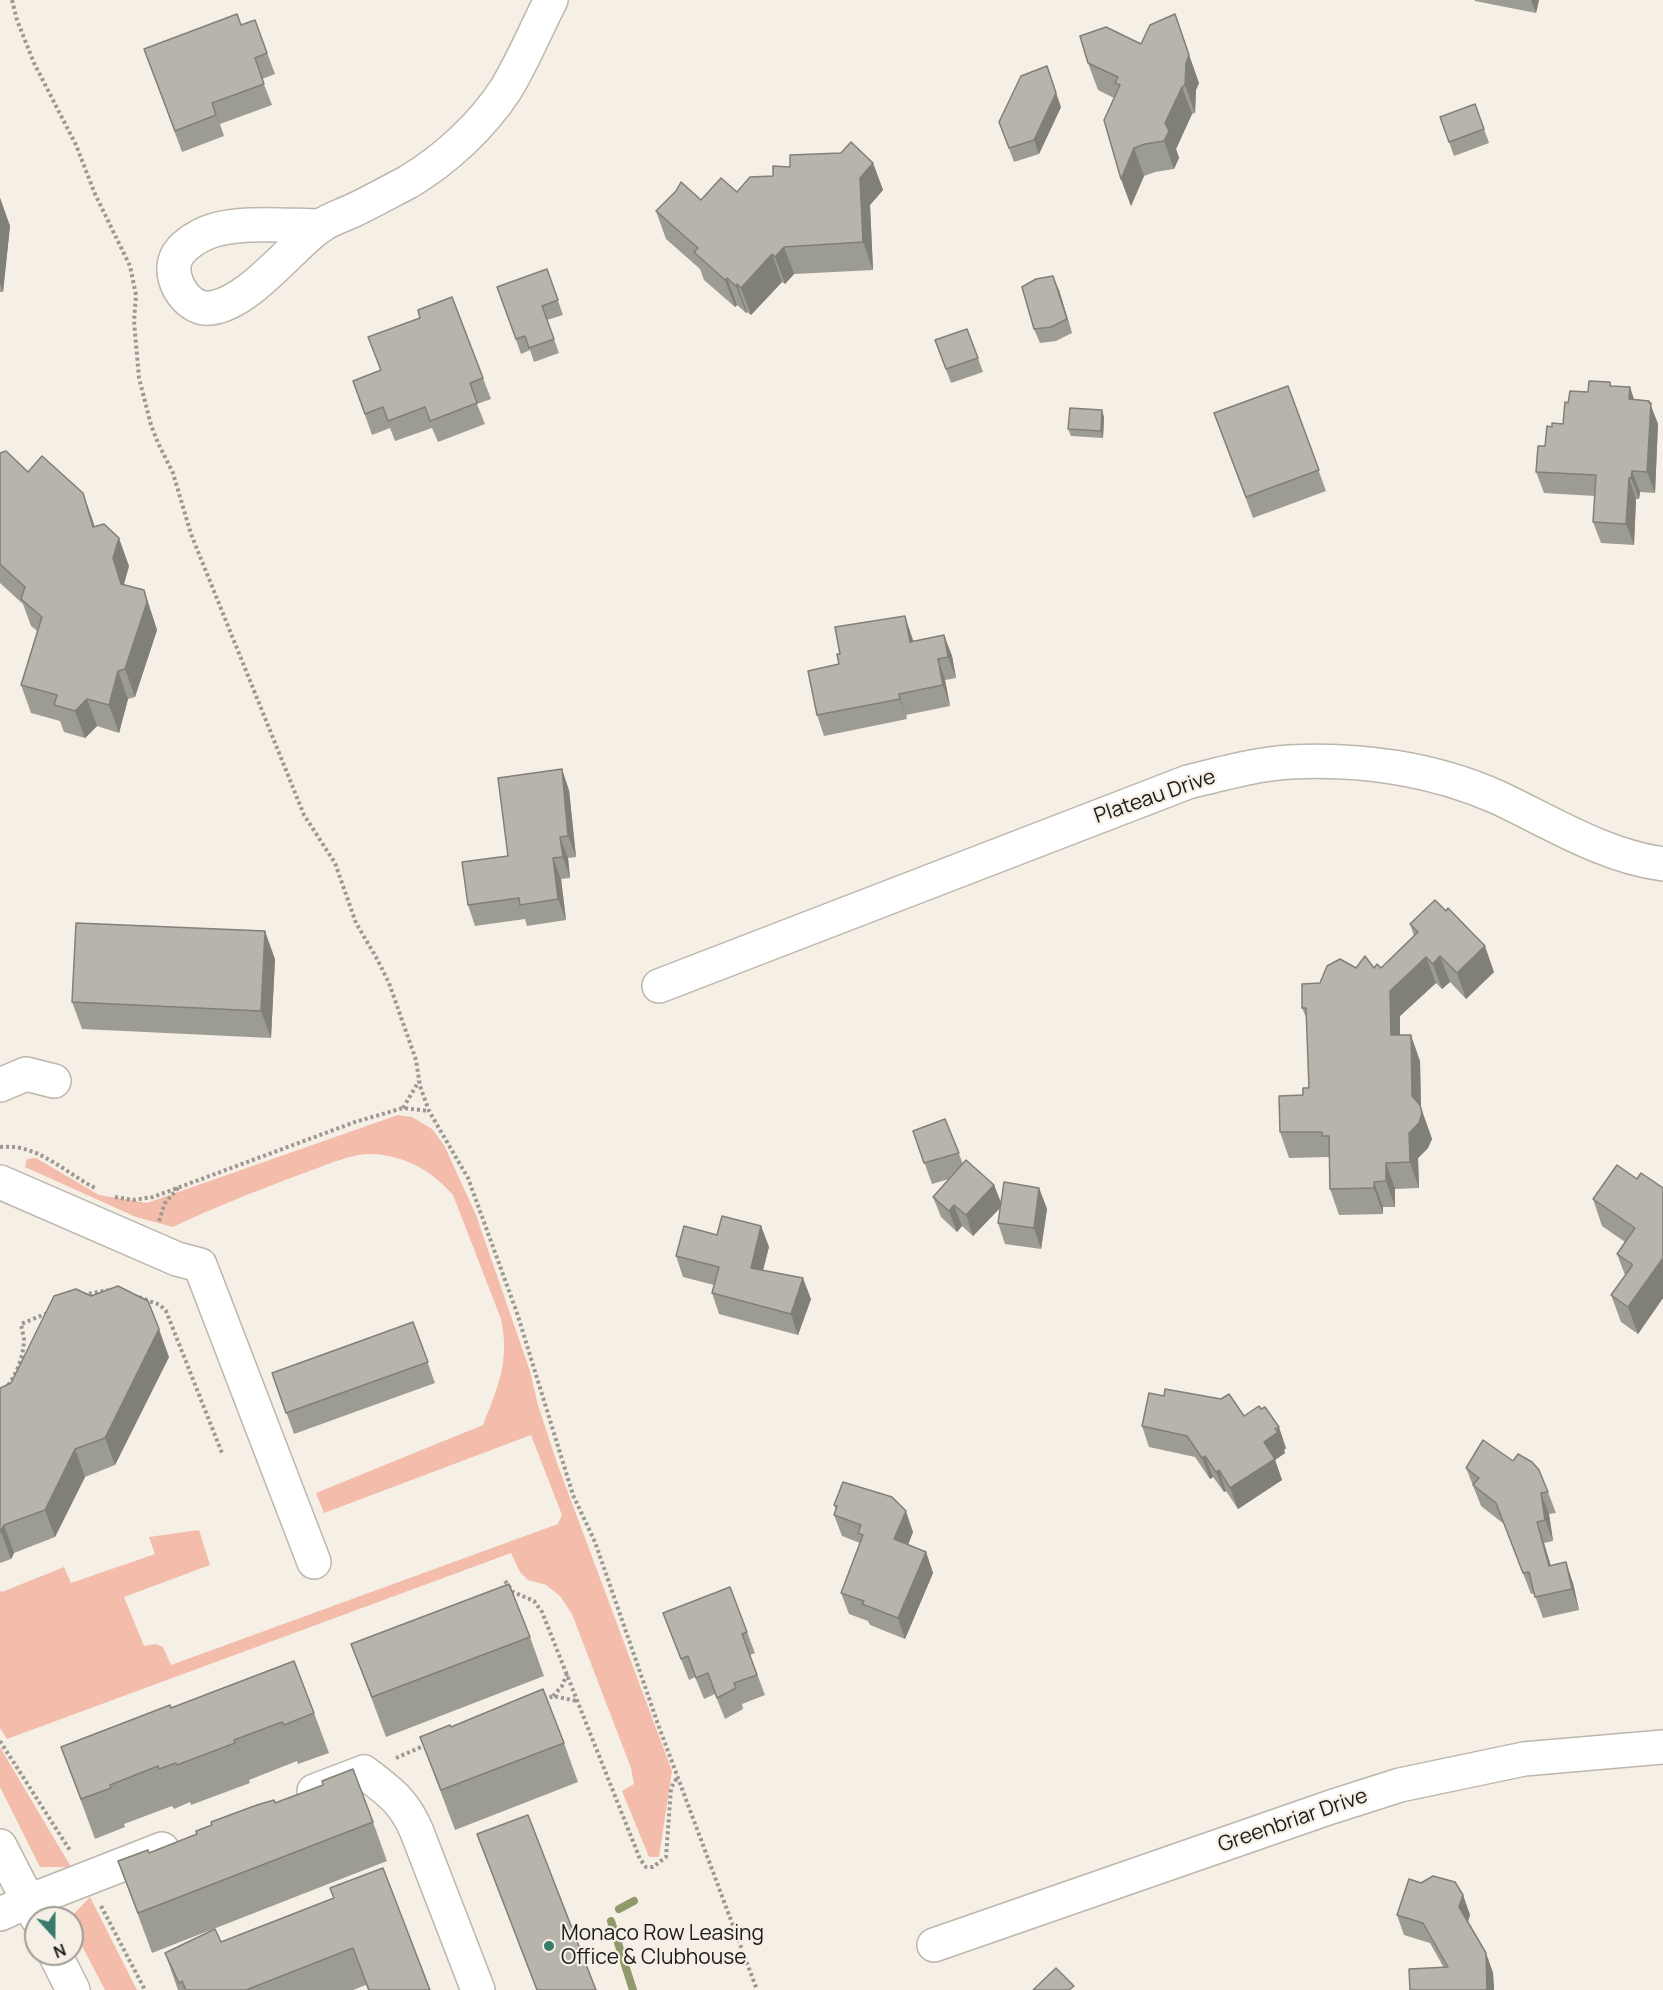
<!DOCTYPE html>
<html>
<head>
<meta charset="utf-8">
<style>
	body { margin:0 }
	#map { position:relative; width:1663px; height:1990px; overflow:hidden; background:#f5efe6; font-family:Manrope,sans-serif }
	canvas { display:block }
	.north { position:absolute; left:24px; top:1906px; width:60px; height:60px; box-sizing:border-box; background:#f5efe6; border:2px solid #9f9a93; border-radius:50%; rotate:159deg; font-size:16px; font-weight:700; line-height:24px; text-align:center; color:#1d1a17 }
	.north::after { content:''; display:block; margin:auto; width:21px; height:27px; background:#387b6d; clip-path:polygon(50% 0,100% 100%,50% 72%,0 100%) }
</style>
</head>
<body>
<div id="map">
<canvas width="1663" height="1990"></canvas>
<div class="north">N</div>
</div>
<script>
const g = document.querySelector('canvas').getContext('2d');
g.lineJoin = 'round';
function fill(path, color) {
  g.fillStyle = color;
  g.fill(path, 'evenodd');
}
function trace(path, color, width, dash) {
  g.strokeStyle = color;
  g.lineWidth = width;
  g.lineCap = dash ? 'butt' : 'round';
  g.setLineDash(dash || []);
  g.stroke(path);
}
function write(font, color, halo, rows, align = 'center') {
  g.font = font + ' Manrope,sans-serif';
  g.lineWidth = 4.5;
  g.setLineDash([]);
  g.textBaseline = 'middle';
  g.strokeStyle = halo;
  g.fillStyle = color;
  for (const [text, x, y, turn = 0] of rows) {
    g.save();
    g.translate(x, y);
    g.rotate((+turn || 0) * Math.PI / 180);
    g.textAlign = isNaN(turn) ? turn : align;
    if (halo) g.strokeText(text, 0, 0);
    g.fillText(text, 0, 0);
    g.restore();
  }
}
fill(new Path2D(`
	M398,1115l14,2 20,12 12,16 32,70 54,156 8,34 19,58 115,308 -13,86h-10l-27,-66 12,-7 -3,-16 -59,-154 -12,-18 -14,-11 -18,-5 -8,-8 -9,-19 -504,186 -7,-11v-137l2,1 62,-25 7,16 84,-29 -6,-17 50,-7 11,35 -86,32 20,49 11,-2 8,3 8,18 387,-141 4,-9 -31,-80 -207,78 -8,-20 167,-68c15,-38 27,-64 18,-106l-48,-124c-22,-25 -49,-40 -83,-41 -17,-1 -49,13 -66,19 -45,17 -87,33 -131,54l-37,-10 -111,-50 2,-8 9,-1 63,37 48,8z
	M0,1747l71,120h-31l-40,-80z
	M90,1897l47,93h-32l-33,-63v-9h-2z`), '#f4bcab');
trace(new Path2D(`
	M619,1909l15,-8
	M611,1921l22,69`), '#909969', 8);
const minor = new Path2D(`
	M321,226c-34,0 -92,-7 -121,10 -10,5 -22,14 -25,25 -6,21 14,50 36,47 38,-5 78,-59 108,-81 9,-7 22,-11 33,-16 19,-9 37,-19 56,-29 37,-22 74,-56 98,-93 17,-28 30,-60 45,-89
	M659,986l529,-204c33,-8 68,-18 102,-20 70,-4 145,7 209,36 53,25 105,58 164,66
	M0,1085l26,-11 28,7
	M0,1182l177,77 23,6 114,297
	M314,1791l50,-19c26,20 40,29 53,60l61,158
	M0,1914l29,-13 133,-52
	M934,1945l397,-138 69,-22 124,-26 139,-12`);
const major = new Path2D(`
	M0,1846l37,72
	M55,1954l18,36`);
trace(minor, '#bcb6ad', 36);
trace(major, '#bcb6ad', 36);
trace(new Path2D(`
	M12,0l5,20 17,43 42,82 19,49 35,72 6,29 -2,26 5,57 12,47 7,18 15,30 18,61 113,281 31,48 21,60 20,34 13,26 27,77 4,26 9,25 39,67 49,135 56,182 22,47 64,185 98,263
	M403,1108l16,-27
	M0,1147c37,-4 64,25 95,41
	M115,1197l18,3 20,-3 202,-75 48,-14 26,3
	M159,1221l6,-18 14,-16
	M83,1295l25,-5
	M139,1297l21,8 6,6 56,142
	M0,1394c14,-12 24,-36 24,-55 -1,-5 -2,-10 -3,-15l29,-12
	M505,1581l8,11 21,9 8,11 98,247 6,8h7l13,-10 5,-69 7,-12
	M553,1696l9,-10 5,-12
	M544,1700l9,-4 24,5
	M0,1741l71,111
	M396,1758l32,-14
	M101,1906l44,84`), '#9c9790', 4, [3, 3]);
trace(minor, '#fff', 33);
trace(major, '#fff', 33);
fill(new Path2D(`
	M1475,0h64l-3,13 -61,-12z
	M255,20l20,54 -13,5 10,26 -52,19 4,12 -42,16 -38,-103 97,-24z
	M1088,63l111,20 -3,7 -1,23 -3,1 -16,35 3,9 -5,11 -19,3 -11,4 -13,30 -10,-27 -7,-81 -16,-8z
	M1475,104l14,39 -35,13 -14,-39z
	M1061,107l-22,47 -25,8 -15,-40z
	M873,163l10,27 -13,15 3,65 -79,4 -9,10 -3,-2 -31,33 -4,-3 -1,1 -9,-8 -2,2 -31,-27 -4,-11 -34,-30 -10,-28 81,-19 36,-16 17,-9z
	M0,198l10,28 -7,66h-3z
	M547,269l16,46 -16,5 12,33 -25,9 -4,-12 -9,4 -24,-67z
	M1059,290l13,43 -16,8 -16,2 -6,-14z
	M452,297l39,102 -14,5 8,20 -47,18 -6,-14 -37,13 -5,-13 -18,7 -19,-54 28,-10 39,-53z
	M935,340l43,18 5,14 -32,11z
	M1610,382l1,4 23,14 15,1 9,23 -3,69 -15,-1 -1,7h-3l-2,46 -33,-2 -8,-21 2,-26 -51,-3 -8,-21 16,-45 11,-3 5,-21z
	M1288,386l38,105 -73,27 -39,-105z
	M1104,417l-1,21 -32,-2 -3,-7z
	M0,453l28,19 67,55 34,39 -5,19 20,5 13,40 -22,67 -7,2 -9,34 -22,-7 -12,12 -21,-6 -4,-11 -29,-8 -10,-28 16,-54 -6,-5 -8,-22 -23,-21z
	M944,635l8,21 4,22 -11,2 5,26 -44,9 1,4 -83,17 -7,-21 22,-51 73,-27 1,4z
	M569,790l7,67 -8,1 2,20 -9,1 5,41 -39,6 -2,-7 -50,7 -7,-21 40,-49z
	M1410,924l84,48 -28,27 -16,-17 -8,7 -6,-6 -36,33v19l20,26 1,47 11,31 -4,9 -10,10 1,30 -24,1v18h-12v7l-44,1 -9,-26 -1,-32 -40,1 -9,-26 23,-37 6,-7 -2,-69 -5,-11 18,-25 36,-15h25l33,-32z
	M275,959l-4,79 -189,-9 -10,-27z
	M945,1119l18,45 31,21 7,17 38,-14 8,21 -6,40 -36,-5 -7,-21 2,-15 -27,28 -11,-10 -5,6 -16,-15 -8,-20 16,-18 -17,5 -19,-53z
	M1637,1179l26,9v110l-25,36 -17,-12 -10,-27 14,-20 -8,-21 8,-12 -23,-16 -9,-27z
	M761,1226l8,21 -6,23 48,29 -13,36 -79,-21 -7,-21 2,-8 -31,-8 -7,-21 41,-21z
	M413,1322l22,61 -141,51 -22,-61z
	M169,1357l-54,108 -30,12 -30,60 -41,16 -3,6 -11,4v-175z
	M1244,1416l42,32 -2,2 1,3 -10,7 7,20 -44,29 -12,-18 -2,1 -11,-15 -3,2 -15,-22 -46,-10 -7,-21z
	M1466,1468l82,24 8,21 -7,1 4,27 -9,2 7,23 22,17 6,27 -36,8 -9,-25 -3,1 -27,-70 -23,-18z
	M834,1505l79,27 -5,13 18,7 7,21 -28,66 -35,-14 -2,-4 -19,-7 -8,-21 19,-50 -18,-7 -8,-21 2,-5z
	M730,1587l25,66 -5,2 15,40 -23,9 1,5 -18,10 -10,-25 -11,5 -9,-22 -6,3 -26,-67z
	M530,1637l14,39 -158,61 -35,-93z
	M171,1708l143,5 15,40 -31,11 -1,-3 -48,19 1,3 -59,22 -1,-3 -16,7 -2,-3 -48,18 1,3 -30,12 -34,-92z
	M451,1727l113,16 14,39 -123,48 -35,-93z
	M275,1803l98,19 14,39 -235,92 -34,-92 31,-8z
	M477,1834l119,156h-59z
	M1463,1895l7,20 -2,7 18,31 7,20 1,17h-84l34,-22 -14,-25 -26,-8 -7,-20z
	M334,1898l96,92h-62l-2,-5 -13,5h-175l-13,-37 56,-11z`), '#9d9c93');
fill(new Path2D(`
	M1531,0h8l-3,13z
	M1175,14l24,69 -3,7 -1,23 -10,-28z
	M1047,66l14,41 -22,47 -5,-14z
	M1182,87l10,27 -16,35 3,9 -5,11 -10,-28 1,-18z
	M1134,148l10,28 -13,30 -10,-27z
	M873,163l10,27 -13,15 3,65 -10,-28 -3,-64z
	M0,198l10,28 -7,66 -3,-9z
	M784,247l10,27 -9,10 -10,-27z
	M772,254l10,28 -31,33 -10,-27z
	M1053,276l6,14 13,43 -5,-14z
	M727,278l10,27 -2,2 -10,-27z
	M737,284l10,28 -1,1 -10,-27z
	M1630,387l7,21 -8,-9z
	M1649,401l9,23 -3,69 -8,-21z
	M1102,410l2,7 -1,21 -2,-7z
	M1632,471l8,21 -1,7 -8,-21z
	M1629,478l7,21 -2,46 -8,-21z
	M83,493l10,28 10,34 -10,-28z
	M119,538l10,28 -6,20 -2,-2 -8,-26z
	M144,590l13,40 -22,67 -10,-28z
	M905,616l7,21 6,26 -8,-21z
	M944,635l8,21 4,22 -8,-21z
	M938,659l7,21 5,26 -7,-21z
	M118,671l10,28 -9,34 -10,-28z
	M899,694l7,21 1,4 -7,-20z
	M87,699l10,27 -12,12 -10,-27z
	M562,769l7,21 7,67 -8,-21z
	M560,837l8,21 2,20 -7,-21z
	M553,858l8,21 5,41 -8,-21z
	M265,931l10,28 -4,79 -10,-27z
	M1485,946l9,26 -28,27 -9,-26z
	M1440,956l10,26 -8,7 -9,-25z
	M1426,957l10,26 -36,33v45l-9,-26 -1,-44z
	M1411,1035l9,26 1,47 11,31 -4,9 -10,10 1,30 -9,-26 -1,-29 3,-37z
	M1386,1163l9,26v18l-9,-26z
	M1374,1182l9,25v7l-9,-26z
	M994,1185l8,21 -29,30 -7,-21z
	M1039,1188l8,21 -6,40 -7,-21z
	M954,1205l8,21 -5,6 -8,-21z
	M761,1226l8,21 -11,42 -7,-21z
	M1663,1258v40l-25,36 -10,-27z
	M803,1278l8,21 -13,36 -7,-21z
	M159,1329l10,28 -54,108 -10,-27z
	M1279,1427l7,21 -2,2 1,3 -10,7 7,20 -44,29 -8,-21 34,-46z
	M75,1449l10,28 -30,60 -10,-27z
	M1205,1456l8,21 -3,2 -8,-21z
	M1219,1470l7,21 -2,1 -8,-20z
	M1541,1493l8,21 4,27 -8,-21z
	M906,1511l7,21 -11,28 -8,-21z
	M1537,1522l7,21 13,44 -8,-21z
	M4,1525l10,28 -3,6 -10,-27z
	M926,1552l7,21 -28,66 -7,-21z
	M1566,1562l7,21 6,27 -7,-21z
	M1463,1895l7,20 -4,12 -7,-20z
	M1486,1953l7,20 1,17h-7z`), '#807f78');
const building = new Path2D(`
	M237,14l4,11 14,-5 12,33 -12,5 9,26 -52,19 4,12 -41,16 -31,-82z
	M1175,14l14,41 -3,8 -1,22 -3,2 -17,36 4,8 -5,10 -19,3 -11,4 -13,31 -17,-59 16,-35 -5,-2 3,-6 -30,-14 -8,-27 26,-9 35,17 9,-19z
	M1047,66l9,27 -22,47 -25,8 -10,-26 22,-46z
	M1475,104l9,25 -35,13 -9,-25z
	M851,142l22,21 -13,15 3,64 -79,5 -9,10 -3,-3 -31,34 -4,-4 -1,2 -9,-8 -2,2 -31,-28 4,-4 -42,-37 20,-20 5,-9 20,18 20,-22 16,14 13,-15 23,-1v-10l17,1v-12l51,-2z
	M547,269l11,31 -16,6 12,33 -25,9 -4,-12 -9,3 -19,-52z
	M1053,276l14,43 -16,8 -17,2 -12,-42 14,-8z
	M452,297l31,81 -13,5 7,20 -47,18 -5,-14 -37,14 -5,-14 -18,7 -12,-33 28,-11 -13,-33 52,-19 -2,-8z
	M967,329l11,29 -32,11 -11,-29z
	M1589,381l21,1v4l20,1 -1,12 20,2v2h2l-4,69 -15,-1 -1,7h-2l-3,46 -33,-2 3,-47 -60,-3 2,-26h7l2,-20 5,1v-4l11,1 2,-22 3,1 2,-12 18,1z
	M1288,386l31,84 -73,27 -32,-84z
	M1070,408l32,2 -1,21 -33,-2z
	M6,451l22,21 14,-16 41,37 10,34 11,-3 15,14 -6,20 8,26 23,6 3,12 -22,67 -7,2 -9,34 -22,-6 -12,12 -21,-6 3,-10 -36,-10 21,-68 -21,-18 4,-12 -25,-23v-111z
	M905,616l5,26 34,-7 4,22 -10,2 5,26 -44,9 1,5 -83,16 -9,-44 31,-7 -2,-10h3l-5,-27z
	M562,769l6,67 -8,1 3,20 -10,1 5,41 -38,6 -1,-7 -51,7 -6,-43 46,-6 -10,-78z
	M1435,900l11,11 2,-3 37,38 -28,27 -17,-17 -7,8 -7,-7 -36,34 1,44h20l1,61 8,9 2,8 -3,10 -10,10 1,29 -24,1v18l-12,1v6l-44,1 -1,-53h-7v-4h-42l-1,-36 24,-1v-7h6l-3,-80h-4v-24l18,-1 7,-17 13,-7 16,9 9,-12 9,12 3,-4 4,4 37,-36 -8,-8z
	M76,923l189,8 -4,80 -189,-9z
	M945,1119l14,34 -35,10 -11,-32z
	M966,1160l28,25 -28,30 -12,-10 -5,6 -16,-14z
	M1617,1165l20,14 4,-6 22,15v70l-35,49 -17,-12 21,-29v-2l-15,-10 18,-26 -42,-29z
	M1004,1182l35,6 -5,40 -36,-5z
	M722,1216l39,10 -10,42 52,10 -12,36 -79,-21 7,-26 -43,-11 8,-30 33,9z
	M118,1286l30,15 11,28 -54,109 -30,11 -30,61 -41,15 -4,7v-144l11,-5 43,-87 22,-7 15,7z
	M413,1322l15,40 -142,51 -14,-40z
	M1165,1389l56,10 8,-5 15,22 15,-10 2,3 4,-2 14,20 -4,2 3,3 -14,10 11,17 -45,29 -11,-18 -3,2 -11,-16 -3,2 -15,-22 -45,-10 7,-33 15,3z
	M1483,1440l30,21 5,-7 14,8 7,8 9,22 -7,1 4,27 -8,2 12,44 17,-4 6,27 -37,8 -6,-25 -6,1 -27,-70 -23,-18 6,-7 -13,-10z
	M843,1482l49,15 14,14 -12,28 32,13 -28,66 -36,-14 2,-3 -23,-8 22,-58 -5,-2 3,-8 -27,-10 3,-9 -3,-1z
	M509,1584l21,53 -158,60 -21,-53z
	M730,1587l17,45 -5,2 15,41 -23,8 2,5 -19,10 -9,-25 -12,5 -8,-22 -7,3 -18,-46z
	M294,1661l20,52 -30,12 -2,-3 -48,18 1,3 -58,22 -1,-2 -17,6 -1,-3 -48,19 1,3 -30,11 -20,-52 109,-42 1,3z
	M543,1689l21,54 -123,47 -21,-53 30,-12 1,2z
	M353,1769l20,53 -235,91 -20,-52 30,-11 1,3 48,-19 -1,-3 16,-6 -1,-3 46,-17 17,-5 1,3 48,-18 -1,-4z
	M528,1815l68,175h-59l-60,-156z
	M383,1868l47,122h-61l-16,-42 -107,42h-60l-4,-9 -3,2 -14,-30 50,-24 6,13 113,-44 -4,-10z
	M1433,1876l22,6 8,13 -4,12 27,46 1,37h-77l-1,-21 39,-2 -25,-44 -26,-8 12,-36 12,4z
	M1056,1968l18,18 -5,4h-36z`);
fill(building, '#b7b5ab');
trace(building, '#807f78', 1.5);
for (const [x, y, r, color] of [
	[549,1946,6,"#387b6d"]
]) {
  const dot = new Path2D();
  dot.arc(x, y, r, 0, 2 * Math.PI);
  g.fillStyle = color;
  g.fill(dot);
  trace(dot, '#f5efe6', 2);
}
write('21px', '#1d1a17', '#f5efe6', [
	["Plateau Drive",1155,797,-19],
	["Greenbriar Drive",1293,1821,-19]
]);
write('21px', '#1d1a17', '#f5efe6', [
	["Monaco Row Leasing",561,1934],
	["Office & Clubhouse",561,1958]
], 'left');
</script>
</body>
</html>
